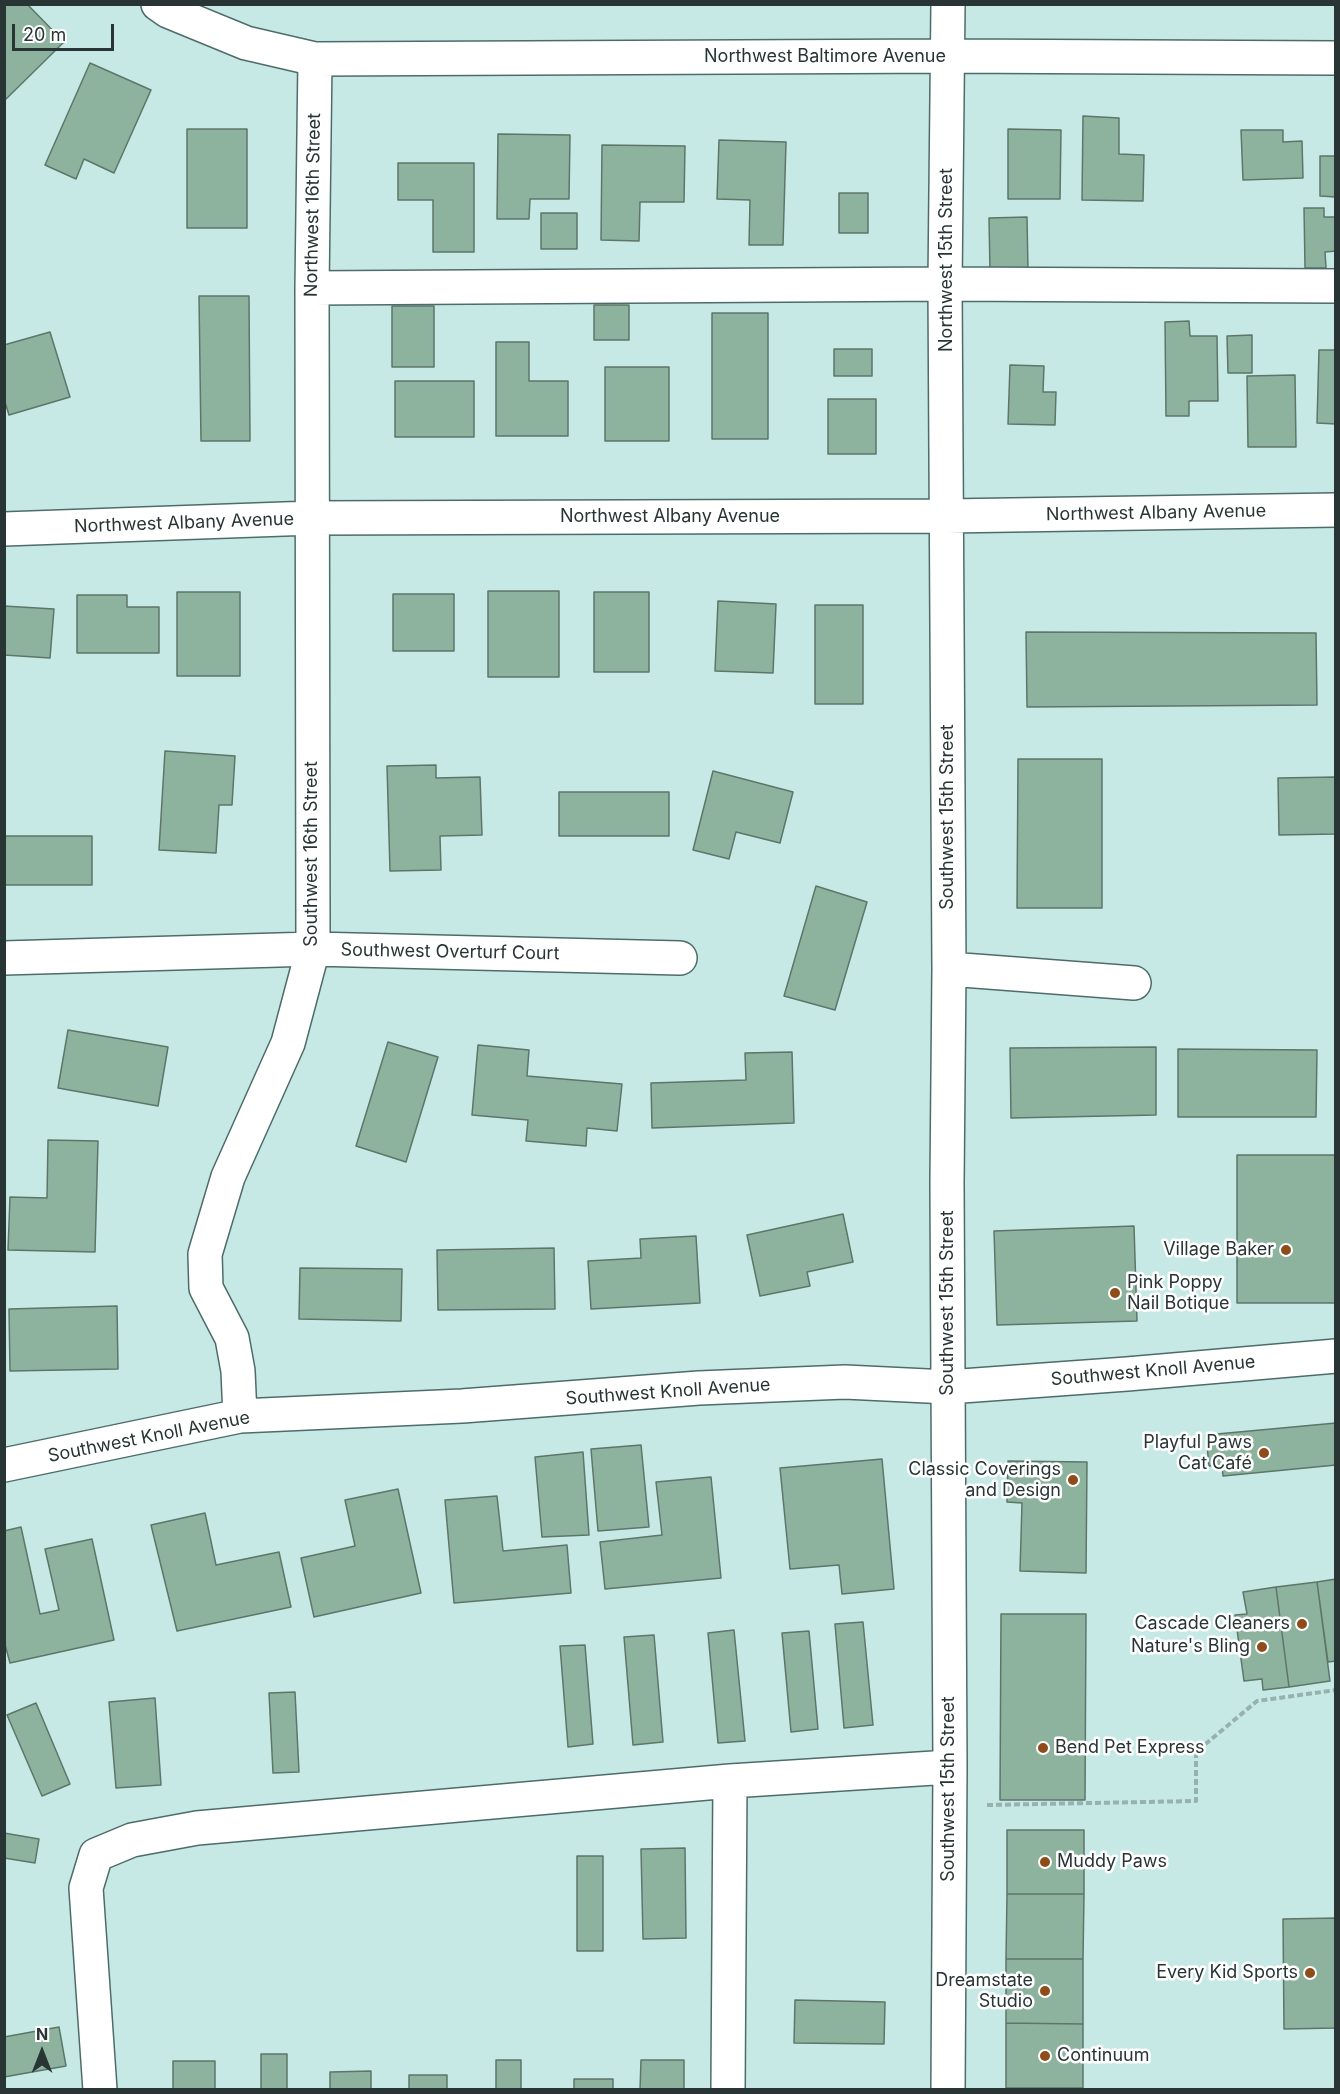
<!DOCTYPE html>
<html>
<head>
<meta charset="utf-8">
<style>
	body { margin:0 }
	#map { position:relative; width:1340px; height:2094px; overflow:hidden; background:#c7e9e6; font-family:Inter,sans-serif }
	canvas { display:block }
	.frame { position:absolute; inset:0; border:6px solid #283534; pointer-events:none }
	.north { position:absolute; left:12px; top:2022px; width:60px; height:60px; -webkit-text-stroke:4px #fff; paint-order:stroke; rotate:0deg; font-size:16px; font-weight:700; line-height:24px; text-align:center; color:#283534 }
	.north::after { content:''; display:block; margin:auto; width:21px; height:27px; background:#283534; clip-path:polygon(50% 0,100% 100%,50% 72%,0 100%) }
	.scale { position:absolute; left:12px; top:24px; width:102px; height:27px; box-sizing:border-box; border:3px solid #283534; border-top:0; padding-left:8px; font-size:18px; line-height:21px; white-space:nowrap; color:#283534; -webkit-text-stroke:4px #fff; paint-order:stroke }
</style>
</head>
<body>
<div id="map">
<canvas width="1340" height="2094"></canvas>
<div class="frame"></div>
<div class="north">N</div>
<div class="scale">20 m</div>
</div>
<script>
const g = document.querySelector('canvas').getContext('2d');
g.lineJoin = 'round';
function fill(path, color) {
  g.fillStyle = color;
  g.fill(path, 'evenodd');
}
function trace(path, color, width, dash) {
  g.strokeStyle = color;
  g.lineWidth = width;
  g.lineCap = dash ? 'butt' : 'round';
  g.setLineDash(dash || []);
  g.stroke(path);
}
function write(font, color, halo, rows, align = 'center') {
  g.font = font + ' Inter,sans-serif';
  g.lineWidth = 5;
  g.setLineDash([]);
  g.textBaseline = 'middle';
  g.strokeStyle = halo;
  g.fillStyle = color;
  for (const [text, x, y, turn = 0] of rows) {
    g.save();
    g.translate(x, y);
    g.rotate((+turn || 0) * Math.PI / 180);
    g.textAlign = isNaN(turn) ? turn : align;
    if (halo) g.strokeText(text, 0, 0);
    g.fillText(text, 0, 0);
    g.restore();
  }
}
const building = new Path2D(`
	M4,4h23l37,38 -60,59z
	M90,63l61,27 -37,83 -30,-14 -8,20 -31,-14z
	M1083,116l36,2v36l25,1 -1,46 -61,-1z
	M187,129h60v99h-60z
	M1008,129l53,1 -1,69h-52z
	M1241,130h42v12l19,-1 1,37 -60,2z
	M498,134l72,1 -1,64h-39l-1,20h-32z
	M719,140l67,2 -3,103h-34l1,-45 -33,-1z
	M602,145l83,1 -1,56h-44l-1,39 -38,-1z
	M1320,156h16v41l-16,-1z
	M398,163h76v89h-41v-52h-35z
	M839,193h29v40h-29z
	M1304,208h20v9h12v34l-11,1 1,16h-21z
	M541,213h36v36h-36z
	M1027,217l1,54 -38,1 -1,-54z
	M199,296h50l1,145h-49z
	M594,305h35v35h-35z
	M392,306h42v61h-42z
	M712,313h56v126h-56z
	M1189,321l1,15h27l1,65h-29v15h-23l-1,-94z
	M50,332l20,65 -61,18 -5,-16v-54z
	M1252,335v38h-24l-1,-37z
	M496,342h33v39h39v55h-72z
	M834,349h38v27h-38z
	M1319,350h17v74l-19,-1z
	M1010,365l34,1 -1,26h13l-1,33 -47,-1z
	M605,367h64v74h-64z
	M1295,375l1,72h-48l-1,-71z
	M395,381h79v56h-79z
	M828,399h48v55h-48z
	M488,591h71v86h-71z
	M177,592h63v84h-63z
	M594,592h55v80h-55z
	M393,594h61v57h-61z
	M77,595h50v12h32v46h-82z
	M718,601l58,3 -3,69 -58,-2z
	M815,605h48v99h-48z
	M4,606l50,3 -4,49 -46,-3z
	M1026,632l290,1 1,72 -290,2z
	M165,751l70,5 -3,49h-13l-3,48 -57,-3z
	M1018,759h84v149h-85z
	M436,765v13l44,-1 2,58 -42,1 1,34 -51,1 -3,-105z
	M713,771l80,21 -13,51 -44,-11 -7,27 -36,-9z
	M1336,777v57l-57,1 -1,-57z
	M559,792h110v44h-110z
	M4,836h88v49h-88z
	M816,886l51,16 -32,108 -51,-14z
	M68,1030l100,17 -10,59 -100,-18z
	M388,1042l50,15 -32,105 -50,-16z
	M478,1045l51,5 -2,26 95,8 -5,47 -30,-3 -1,18 -60,-5 2,-21 -56,-5z
	M1156,1047v68l-145,3 -1,-70z
	M1178,1049l139,1 -1,67h-138z
	M792,1052l2,71 -142,5 -1,-45 95,-3 -1,-27z
	M48,1140l50,1 -3,111 -87,-2 2,-53 37,1z
	M1237,1155h98l1,148h-99z
	M843,1214l10,48 -46,10 3,14 -50,10 -13,-61z
	M1134,1226l3,95 -140,4 -3,-94z
	M696,1236l4,67 -109,6 -3,-48 53,-3 -1,-19z
	M554,1248l1,61 -117,1 -1,-60z
	M300,1268l102,1 -1,52 -102,-2z
	M117,1306l1,63 -108,2 -1,-62z
	M1336,1423v42l-113,11 -1,-11 -13,1 -3,-31z
	M641,1445l8,82 -51,4 -7,-82z
	M583,1452l6,83 -47,2 -7,-80z
	M882,1459l12,130 -52,5 -3,-29 -49,4 -10,-101z
	M1008,1461l79,1 -1,111 -66,-2 2,-68 -15,-1z
	M711,1477l10,101 -116,11 -5,-47 62,-7 -6,-53z
	M398,1489l23,104 -107,24 -13,-59 54,-12 -10,-46z
	M497,1496l6,55 64,-6 4,48 -117,10 -9,-103z
	M205,1513l11,52 63,-13 12,55 -114,24 -26,-106z
	M21,1527l19,87 19,-4 -14,-61 47,-10 22,101 -104,23 -6,-22v-110z
	M1336,1579v82l-8,1 -11,-80z
	M1317,1582l13,99 -41,6 -13,-100z
	M1276,1587l13,100 -26,3 -1,-11 -18,2 -9,-66 12,-1 -4,-22z
	M1001,1614h85l-1,186h-85z
	M863,1622l10,103 -29,3 -9,-104z
	M734,1630l11,111 -27,2 -10,-110z
	M809,1631l9,98 -27,3 -9,-99z
	M654,1635l9,107 -30,3 -9,-108z
	M585,1645l8,99 -25,3 -8,-101z
	M295,1692l4,80 -26,1 -4,-80z
	M155,1698l6,87 -45,3 -7,-86z
	M36,1703l34,81 -28,12 -35,-81z
	M1007,1830h77v64h-77z
	M4,1833l35,6 -4,24 -31,-5z
	M685,1848l1,90 -43,1 -2,-90z
	M577,1856h26v95h-26z
	M1007,1894h77l-1,65h-77z
	M1336,1918v110l-52,1 -1,-110z
	M1006,1959h77v65l-77,-1z
	M795,2000l90,2 -1,42 -90,-1z
	M1006,2023l77,1v64h-77z
	M59,2027l7,39 -62,11v-40z
	M261,2054h26v36h-26z
	M496,2060h25v30h-25z
	M641,2060h43v30h-44z
	M173,2061h42v29h-42z
	M371,2071v19h-41v-18z
	M409,2075h38v15h-38z
	M574,2079h39v11h-39z
	M1006,2088h77v2h-77z`);
fill(building, '#8db39f');
trace(building, '#5d7669', 1.5);
const minor = new Path2D(`
	M158,4l10,7 78,32 69,16 634,-3 387,2
	M948,4l-3,280 4,685 -2,214 3,584 -2,323
	M312,288l633,-4 391,2
	M4,529l308,-11 635,-2 389,-6
	M4,958l309,-9 367,9
	M949,969l185,14
	M240,1416l-2,-45 -6,-33 -26,-50 -1,-34 23,-77 60,-134 25,-94 -1,-661 3,-229
	M4,1465l236,-49 222,-10 237,-18 146,-6 103,5 179,-13 209,-18
	M100,2090l-14,-202 10,-33 36,-15 65,-12 533,-47 220,-14
	M728,2090l2,-309`);
trace(minor, '#4d6c69', 36);
trace(new Path2D(`
	M987,1805l209,-4v-49l61,-51 79,-11`), '#96b1af', 4, [6, 3]);
trace(minor, '#fff', 33);
for (const [x, y, r, color] of [
	[1286,1250,6,"#8e4c1b"],
	[1115,1293,6,"#8e4c1b"],
	[1264,1453,6,"#8e4c1b"],
	[1073,1480,6,"#8e4c1b"],
	[1302,1624,6,"#8e4c1b"],
	[1262,1647,6,"#8e4c1b"],
	[1043,1748,6,"#8e4c1b"],
	[1045,1862,6,"#8e4c1b"],
	[1310,1973,6,"#8e4c1b"],
	[1045,1991,6,"#8e4c1b"],
	[1045,2056,6,"#8e4c1b"]
]) {
  const dot = new Path2D();
  dot.arc(x, y, r, 0, 2 * Math.PI);
  g.fillStyle = color;
  g.fill(dot);
  trace(dot, '#fff', 2);
}
write('18px', '#283534', '#fff', [
	["Northwest Baltimore Avenue",825,57],
	["Northwest 16th Street",313,205,-89],
	["Northwest 15th Street",947,260,-90],
	["Northwest Albany Avenue",1156,513,-1],
	["Northwest Albany Avenue",670,517],
	["Northwest Albany Avenue",184,523,-2],
	["Southwest 15th Street",948,817,-90],
	["Southwest 16th Street",312,854,-90],
	["Southwest Overturf Court",450,952,1],
	["Southwest 15th Street",948,1303,-90],
	["Southwest Knoll Avenue",1153,1371,-5],
	["Southwest Knoll Avenue",668,1392,-4],
	["Southwest Knoll Avenue",149,1437,-11],
	["Southwest 15th Street",949,1789,-90]
]);
write('18px', '#283534', '#fff', [
	["Village Baker",1274,1250],
	["Pink Poppy",1127,1283,"left"],
	["Nail Botique",1127,1304,"left"],
	["Playful Paws",1252,1443],
	["Cat Café",1252,1464],
	["Classic Coverings",1061,1470],
	["and Design",1061,1491],
	["Cascade Cleaners",1290,1624],
	["Nature's Bling",1250,1647],
	["Bend Pet Express",1055,1748,"left"],
	["Muddy Paws",1057,1862,"left"],
	["Every Kid Sports",1298,1973],
	["Dreamstate",1033,1981],
	["Studio",1033,2002],
	["Continuum",1057,2056,"left"]
], 'right');
</script>
</body>
</html>
